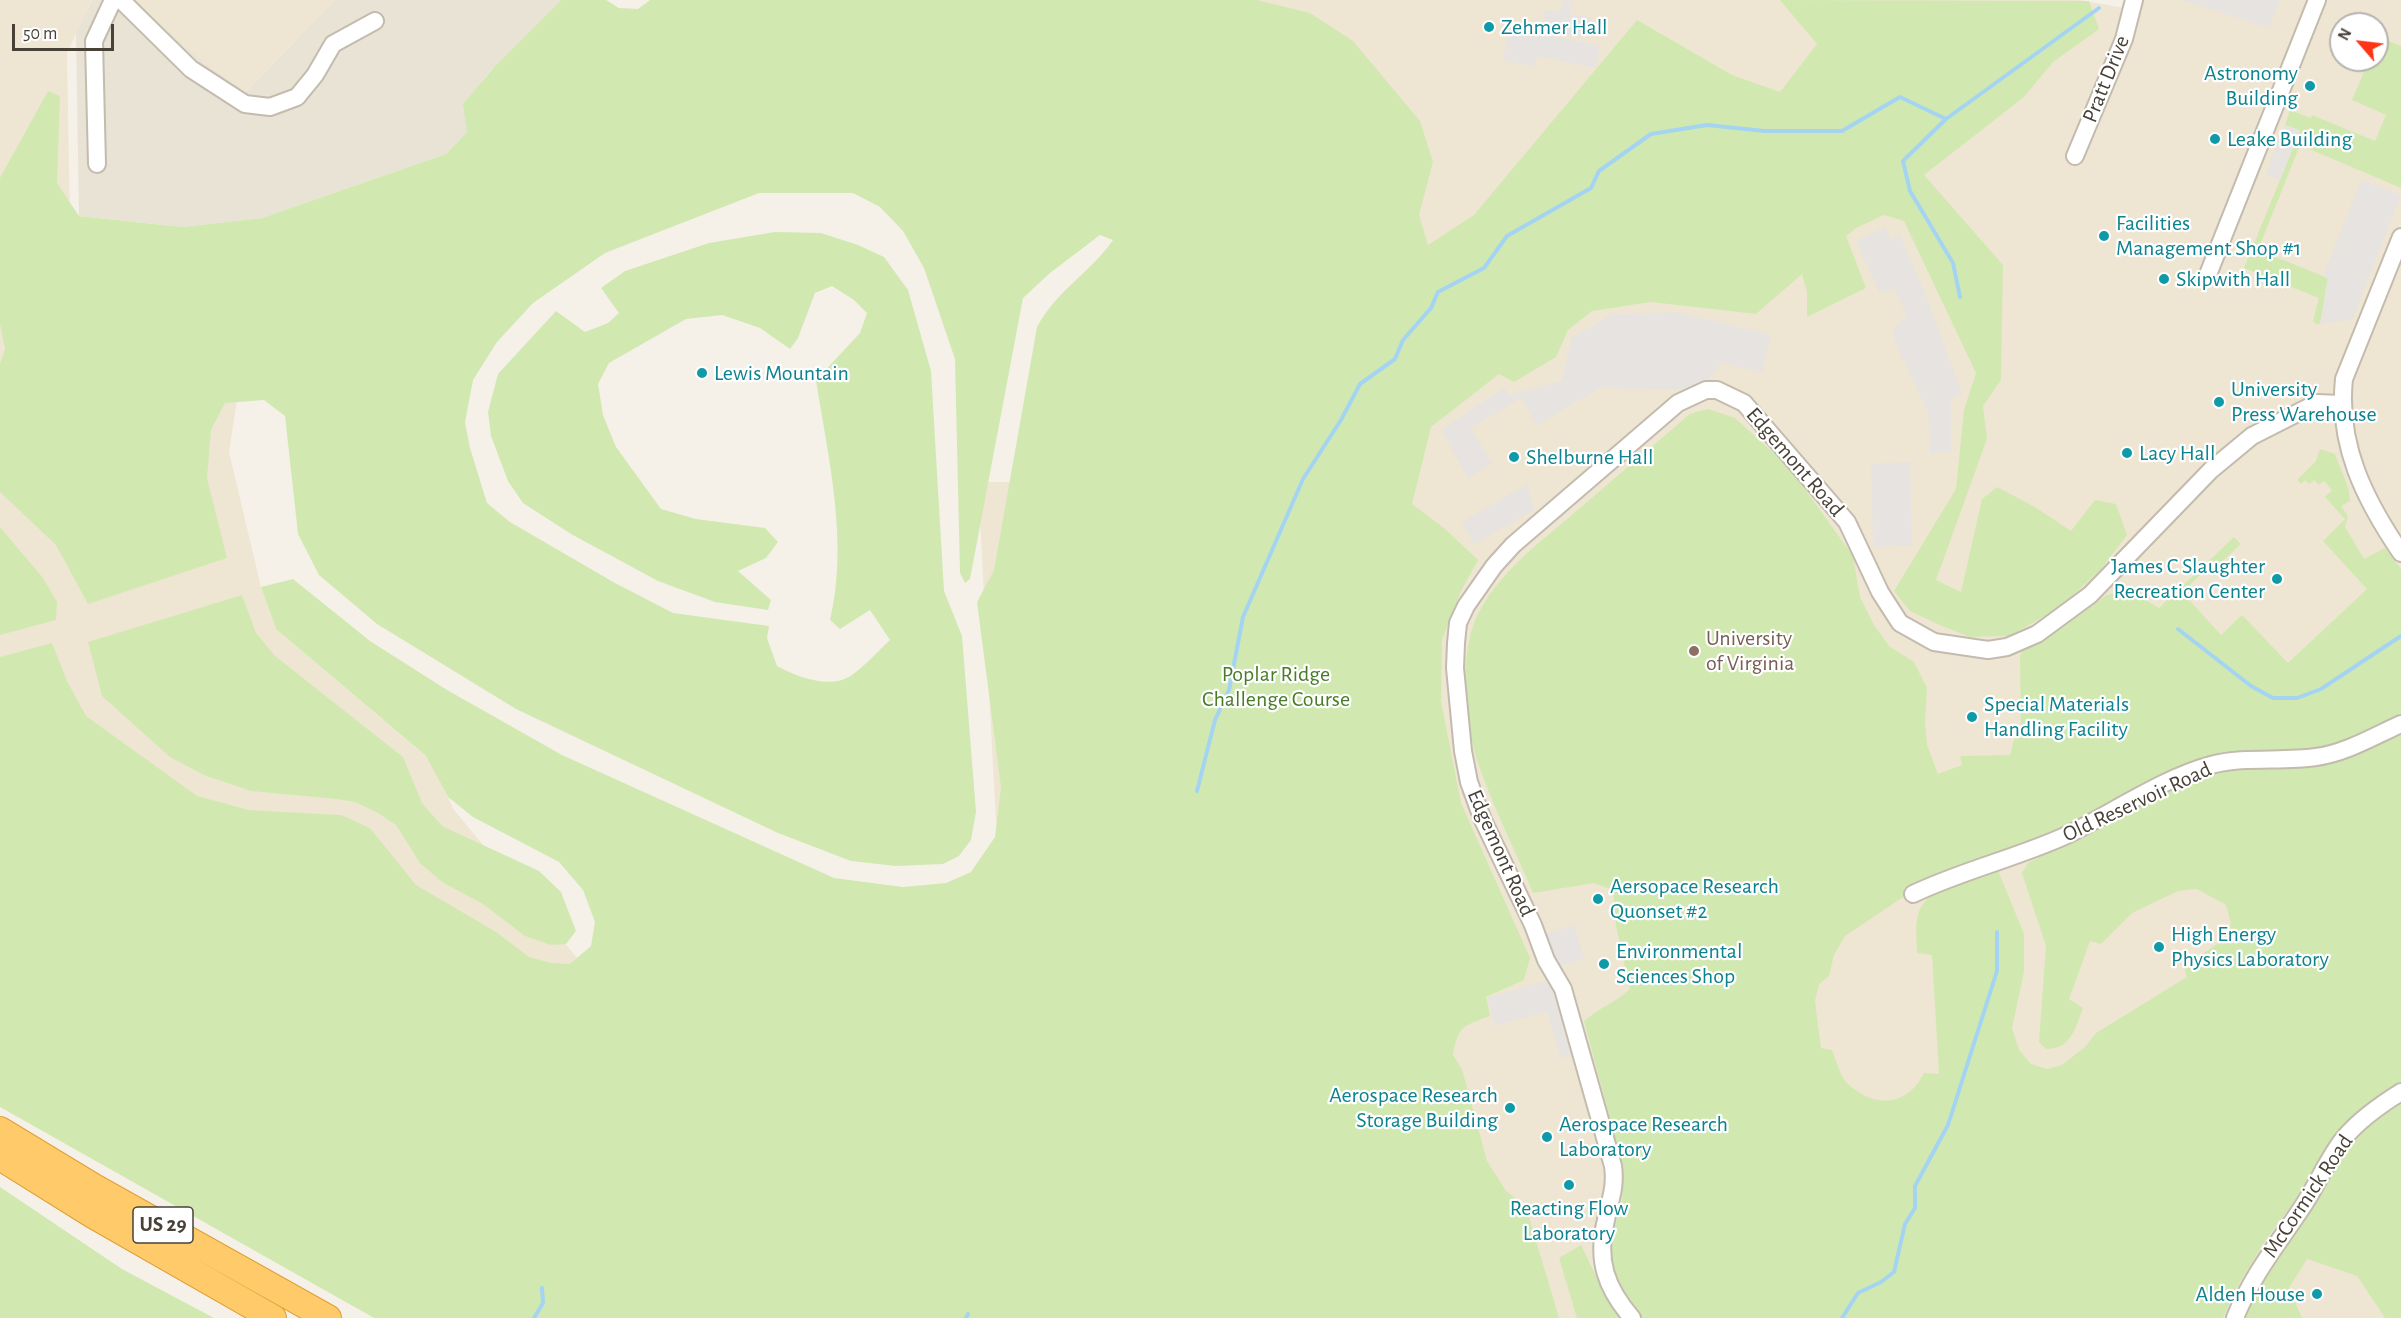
<!DOCTYPE html>
<html>
<head>
<meta charset="utf-8">
<style>
	body { margin:0 }
	#map { position:relative; width:2401px; height:1318px; overflow:hidden; background:#f5f1e9; font-family:"Alegreya Sans",sans-serif }
	canvas { display:block }
	.north { position:absolute; left:2329px; top:12px; width:60px; height:60px; box-sizing:border-box; background:#fff; border:2px solid #b6b3af; border-radius:50%; rotate:298deg; font-size:16px; font-weight:700; line-height:24px; text-align:center; color:#484137 }
	.north::after { content:''; display:block; margin:auto; width:21px; height:27px; background:#fe3416; clip-path:polygon(50% 0,100% 100%,50% 72%,0 100%) }
	.scale { position:absolute; left:12px; top:24px; width:102px; height:27px; box-sizing:border-box; border:3px solid #484137; border-top:0; padding-left:8px; font-size:18px; line-height:21px; white-space:nowrap; color:#484137; -webkit-text-stroke:4px #fff; paint-order:stroke }
</style>
</head>
<body>
<div id="map">
<canvas width="2401" height="1318"></canvas>
<div class="north">N</div>
<div class="scale">50 m</div>
</div>
<script>
const g = document.querySelector('canvas').getContext('2d');
g.lineJoin = 'round';
function fill(path, color) {
  g.fillStyle = color;
  g.fill(path, 'evenodd');
}
function trace(path, color, width, dash) {
  g.strokeStyle = color;
  g.lineWidth = width;
  g.lineCap = dash ? 'butt' : 'round';
  g.setLineDash(dash || []);
  g.stroke(path);
}
function write(font, color, halo, rows, align = 'center') {
  g.font = font + ' "Alegreya Sans",sans-serif';
  g.lineWidth = 4.5;
  g.setLineDash([]);
  g.textBaseline = 'middle';
  g.strokeStyle = halo;
  g.fillStyle = color;
  for (const [text, x, y, turn = 0] of rows) {
    g.save();
    g.translate(x, y);
    g.rotate((+turn || 0) * Math.PI / 180);
    g.textAlign = isNaN(turn) ? turn : align;
    if (halo) g.strokeText(text, 0, 0);
    g.fillText(text, 0, 0);
    g.restore();
  }
}
fill(new Path2D(`
	M92,0h40l113,92 90,-92h226l-70,70 -27,34 3,28 -21,22 -184,64 -80,9 -103,-11 -3,-183z`), '#e9e3d6');
fill(new Path2D(`
	M0,0h92l-25,53 3,168 179,100 -20,131 32,135 15,42 153,130 25,51 393,472 392,-349 -243,-111 -18,-340h131l73,-482h898l50,9 2,-9h269v1318h-2008l-393,-225zM2341,24h36v36h-36z
	M131,0h204l-90,92 -40,-28z`), '#eee6d2');
fill(new Path2D(`
	M561,0h45l13,8 19,1 12,-9h607l53,13 43,28 67,80 13,41 -14,53 9,30 46,-30 163,-195 95,55 48,17 37,-48 -37,-44 309,1 10,28 -46,33 -29,35 -100,78 79,90 -2,115 -18,26 4,33 -51,141 25,12 21,-93 15,-12 38,20 36,24 24,-31 21,4 11,31 -26,34 -40,38 -52,29 -39,1 -28,-11 -32,-15 -16,-20 62,-102 8,-79 12,-37 -72,-152 -20,-6 -28,13 -10,8 20,52 -59,29v-25l-5,-18 -46,40 -105,-12 -59,9 -24,19 -12,27 -42,25 -15,-8 -68,53 -19,77 32,24 34,32 -17,31 -19,49 -1,61 20,102 69,155 -6,22 -38,17 4,19c-26,10 -32,9 -37,39l9,14 25,92 19,30 20,16 33,111h-1185l-374,-211v-450l52,-14 15,38 19,35 111,80 52,14 92,5 29,13 46,57 80,47 33,25 22,6 19,1 21,-18 4,-24 -12,-32 -24,-28 -86,-45 -25,-20 -22,-41 -150,-127 -15,-42 32,-8 77,62 77,49 115,65 272,123 69,9 43,-4 25,-11 24,-35 6,-50 -24,-185 17,-32 43,-243c19,-36 53,-54 76,-87l-13,-5 -50,38 -27,25 -53,281 -5,4 -5,-10 -5,-214 -31,-91 -21,-37 -23,-24 -27,-14h-94l-154,60 -72,50 -36,39 -24,38 -8,42 5,26 17,55 23,19 105,61 58,30 96,13 -2,12 10,28c20,11 54,24 75,9 14,-10 26,-24 38,-35l-20,-30 -30,19 -10,-9c19,-79 -2,-162 -14,-240l44,-47 7,-20 -13,-13 -22,-14 -17,7 -17,45 -8,11 -30,-21 -38,-13 -36,4 -77,44 -11,21 5,31 13,32 45,62 35,10 69,9 13,14 -12,16 -28,13 33,29 -3,10 -53,-8 -57,-21 -87,-47 -48,-31 -15,-22 -17,-45 -3,-24 10,-38 58,-63 29,21 23,-9 11,-10 -18,-25 24,-17 84,-28 66,-11 46,1 37,12 26,12 24,33 23,81 13,220 18,45 14,176 -5,28 -12,16 -16,8 -47,2 -45,-5 -73,-28 -262,-124 -139,-85 -58,-49 -21,-41 -13,-118 -21,-16 -39,3 -14,27 -4,48 20,80 -139,46 -32,-59 -56,-53v-128l5,-15 -5,-25v-146l48,-87 12,5 -3,87 22,33 103,11 80,-9 184,-64 21,-22 -4,-28 32,-38z
	M2378,37l23,9v142l-101,-43 -42,105 70,28c-4,16 -4,30 -8,46h-4l-3,-3 6,-23 -75,-30 56,-137 -15,-6 5,-15 21,8 1,-3 63,26 11,-26 -34,-15 17,-40h8z
	M1708,409l27,9 54,49 64,89 7,41 14,28 15,21 25,16 13,26 -2,35 2,22 11,29 24,-9 -2,-9 50,-1 4,-15 7,-8 -1,-75 2,-6 30,-17 55,-39 12,-3 17,2 23,14 75,-71 7,7 -27,25 -3,-4 -29,27 39,43 21,-20 46,48 79,-74 -44,-48 22,-22 -20,-22 7,-7 -8,-9 -5,4 -5,-5 -5,4 -4,-4 -4,4 -4,-4 19,-19 4,-12 15,5 13,33 2,14 -9,5 7,10 -3,11 19,32 21,-11 16,21v146l-49,24 -51,12 -49,2 -170,67 -59,27 -93,32 -85,57 -11,19 -5,21 -10,8 -4,17 6,47 11,2c4,10 8,27 16,34 27,25 60,22 76,-11l15,1 -7,-119 -15,-2c0,-11 -2,-23 0,-34 6,-34 52,-40 80,-51l27,66v38l-12,56 7,22 12,14 16,5 15,-4 23,-18 11,-14 91,-56 -3,-10 36,-25 11,-18 -5,-19 -29,-16 -19,2 -46,22 -31,31 -11,-3 -21,58 14,9c-8,21 -12,41 -37,41l-7,-7 7,-96 -24,-73 6,-10 140,-72 43,-18 102,-9 44,-9 44,-22v352l-46,33 -92,126 -27,45 -13,29h-580l-20,-24 -11,-30 -2,-20 12,-43 1,-33 -39,-147c15,-13 32,-19 46,-32l-14,-63 -3,-36 -19,-7 -61,10c-18,-43 -40,-86 -55,-130 -14,-43 -20,-111 1,-151 21,-40 60,-69 94,-98 39,-33 78,-67 117,-100z
	M0,527l43,51 14,24 -1,18 -56,15z
	M242,595l14,38 19,23 128,101 19,46 20,23 97,45 22,21 15,39 -10,13 -15,1 -26,-9 -42,-32 -41,-22 -22,-19 -24,-38 -18,-12 -23,-11 -18,-3 -86,-8 -47,-16 -34,-18 -68,-61 -14,-54z
	M2401,1101v217h-16l-28,-42 -50,-17 -18,29 13,30h-58l4,-19 103,-160z
	M0,1187l122,82 92,49h-214z
	M1581,1245l28,58 13,15h-45l-18,-60z`), '#d1e9b1');
fill(new Path2D(`
	M1562,0l10,2 -2,12 22,4 -8,20 -41,-8 2,-20 15,2z
	M2182,0h98l-11,28z
	M1509,27l91,19 -4,22 -59,-12 -3,11 -31,-7z
	M2285,125l15,5 -20,50 -14,-6z
	M2361,180l40,15 -49,125 -32,4 8,-45 -5,-3z
	M1885,227l6,12 9,-4 23,53 39,105 -11,5v54l-21,1 -2,-41 -33,-70 -2,-12 14,-15 -13,-27 -14,6 -24,-53z
	M1678,312l93,23 -9,38 -41,-11 -9,14 -24,14 -88,-2 -63,37 -16,-27 -50,30 21,36 -24,14 -27,-48 63,-42 5,7 53,-14 10,-44 41,-23z
	M1910,462l2,84 -39,1 -2,-83z
	M1527,484l7,26 -60,34 -12,-22z
	M1574,925l10,34 -33,10 -14,-32z
	M1549,980l22,75 -10,3 -14,-47 -52,15 -8,-28z`), '#e6e3e0');
trace(new Path2D(`
	M1960,297l-7,-34 -43,-72 -7,-30 43,-42 153,-111
	M2178,629l73,57 22,12h24l24,-9 80,-53
	M1197,791l18,-71 14,-30 14,-73 60,-138 38,-59 19,-36 35,-25 8,-19 28,-32 7,-16 46,-24 23,-32 84,-48 8,-17 52,-37 56,-9 57,6h78l58,-34 46,22
	M534,1318l9,-15 -1,-15
	M966,1318l2,-4
	M1842,1318l16,-25 23,-11 13,-10 11,-48 10,-16v-22l33,-61 49,-154v-39`), '#a4d4f2', 4);
const minor = new Path2D(`
	M121,0l70,69 54,35 25,3 27,-10 18,-22 18,-31 42,-23
	M2075,156l49,-117 10,-39
	M97,164l-3,-123 19,-41
	M2401,237l-57,142c-7,66 21,121 57,174
	M2207,277l110,-277
	M1913,894c50,-24 104,-36 154,-59 45,-22 96,-57 144,-70 34,-9 70,-3 105,-8 30,-4 58,-21 85,-33
	M1632,1318c-26,-30 -36,-58 -26,-98 4,-20 10,-33 7,-54l-50,-177 -17,-29 -13,-35 -51,-107 -13,-36 -6,-31 -8,-83 1,-25 2,-20 8,-17 28,-40 19,-21 165,-142 28,-13h11l27,13 103,119 33,70 20,31 34,19 54,8 19,-3 30,-13 53,-39 121,-125 41,-34 65,-33 24,1
	M2235,1318c16,-41 42,-73 66,-109 16,-23 26,-50 43,-71 16,-19 36,-33 57,-46`);
const highway = new Path2D(`
	M0,1130l94,57 234,131
	M0,1157l93,58 180,103`);
trace(minor, '#c3bbae', 20);
trace(highway, '#e19f36', 28);
trace(minor, '#fff', 16);
trace(highway, '#ffca69', 26);
for (const [x, y, r, color] of [
	[1489,27,6,"#0f9aa8"],
	[2310,86,6,"#0f9aa8"],
	[2215,139,6,"#0f9aa8"],
	[2104,236,6,"#0f9aa8"],
	[2164,279,6,"#0f9aa8"],
	[702,373,6,"#0f9aa8"],
	[2219,402,6,"#0f9aa8"],
	[2127,453,6,"#0f9aa8"],
	[1514,457,6,"#0f9aa8"],
	[2277,579,6,"#0f9aa8"],
	[1694,651,6,"#8d6e63"],
	[1972,717,6,"#0f9aa8"],
	[1598,899,6,"#0f9aa8"],
	[2159,947,6,"#0f9aa8"],
	[1604,964,6,"#0f9aa8"],
	[1510,1108,6,"#0f9aa8"],
	[1547,1137,6,"#0f9aa8"],
	[1569,1185,6,"#0f9aa8"],
	[2317,1294,6,"#0f9aa8"]
]) {
  const dot = new Path2D();
  dot.arc(x, y, r, 0, 2 * Math.PI);
  g.fillStyle = color;
  g.fill(dot);
  trace(dot, '#fff', 2);
}
for (const [x, y, w] of [
	[163,1225,60]
]) {
  const box = new Path2D();
  box.roundRect(x - w / 2, y - 18, w, 36, 4.5);
  g.fillStyle = '#fff';
  g.fill(box);
  trace(box, '#484137', 1.5);
}
write('bold 21px', '#484137', null, [
	["US 29",163,1225]
]);
write('22px', '#0d838f', '#fff', [
	["Zehmer Hall",1501,27],
	["Astronomy",2298,73,"right"],
	["Building",2298,98,"right"],
	["Leake Building",2227,139],
	["Facilities",2116,223],
	["Management Shop #1",2116,248],
	["Skipwith Hall",2176,279],
	["Lewis Mountain",714,373],
	["University",2231,389],
	["Press Warehouse",2231,414],
	["Lacy Hall",2139,453],
	["Shelburne Hall",1526,457],
	["James C Slaughter",2265,566,"right"],
	["Recreation Center",2265,591,"right"],
	["Special Materials",1984,704],
	["Handling Facility",1984,729],
	["Aersopace Research",1610,886],
	["Quonset #2",1610,911],
	["High Energy",2171,934],
	["Physics Laboratory",2171,959],
	["Environmental",1616,951],
	["Sciences Shop",1616,976],
	["Aerospace Research",1498,1095,"right"],
	["Storage Building",1498,1120,"right"],
	["Aerospace Research",1559,1124],
	["Laboratory",1559,1149],
	["Reacting Flow",1569,1208,"center"],
	["Laboratory",1569,1233,"center"],
	["Alden House",2305,1294,"right"]
], 'left');
write('22px', '#484137', '#fff', [
	["Pratt Drive",2106,79,-68],
	["Edgemont Road",1795,462,49],
	["Old Reservoir Road",2137,802,-25],
	["Edgemont Road",1501,853,66],
	["McCormick Road",2308,1196,-56]
]);
write('22px', '#785e54', '#fff', [
	["University",1706,638],
	["of Virginia",1706,663]
], 'left');
write('22px', '#497c28', '#fff', [
	["Poplar Ridge",1276,674],
	["Challenge Course",1276,699]
]);
</script>
</body>
</html>
